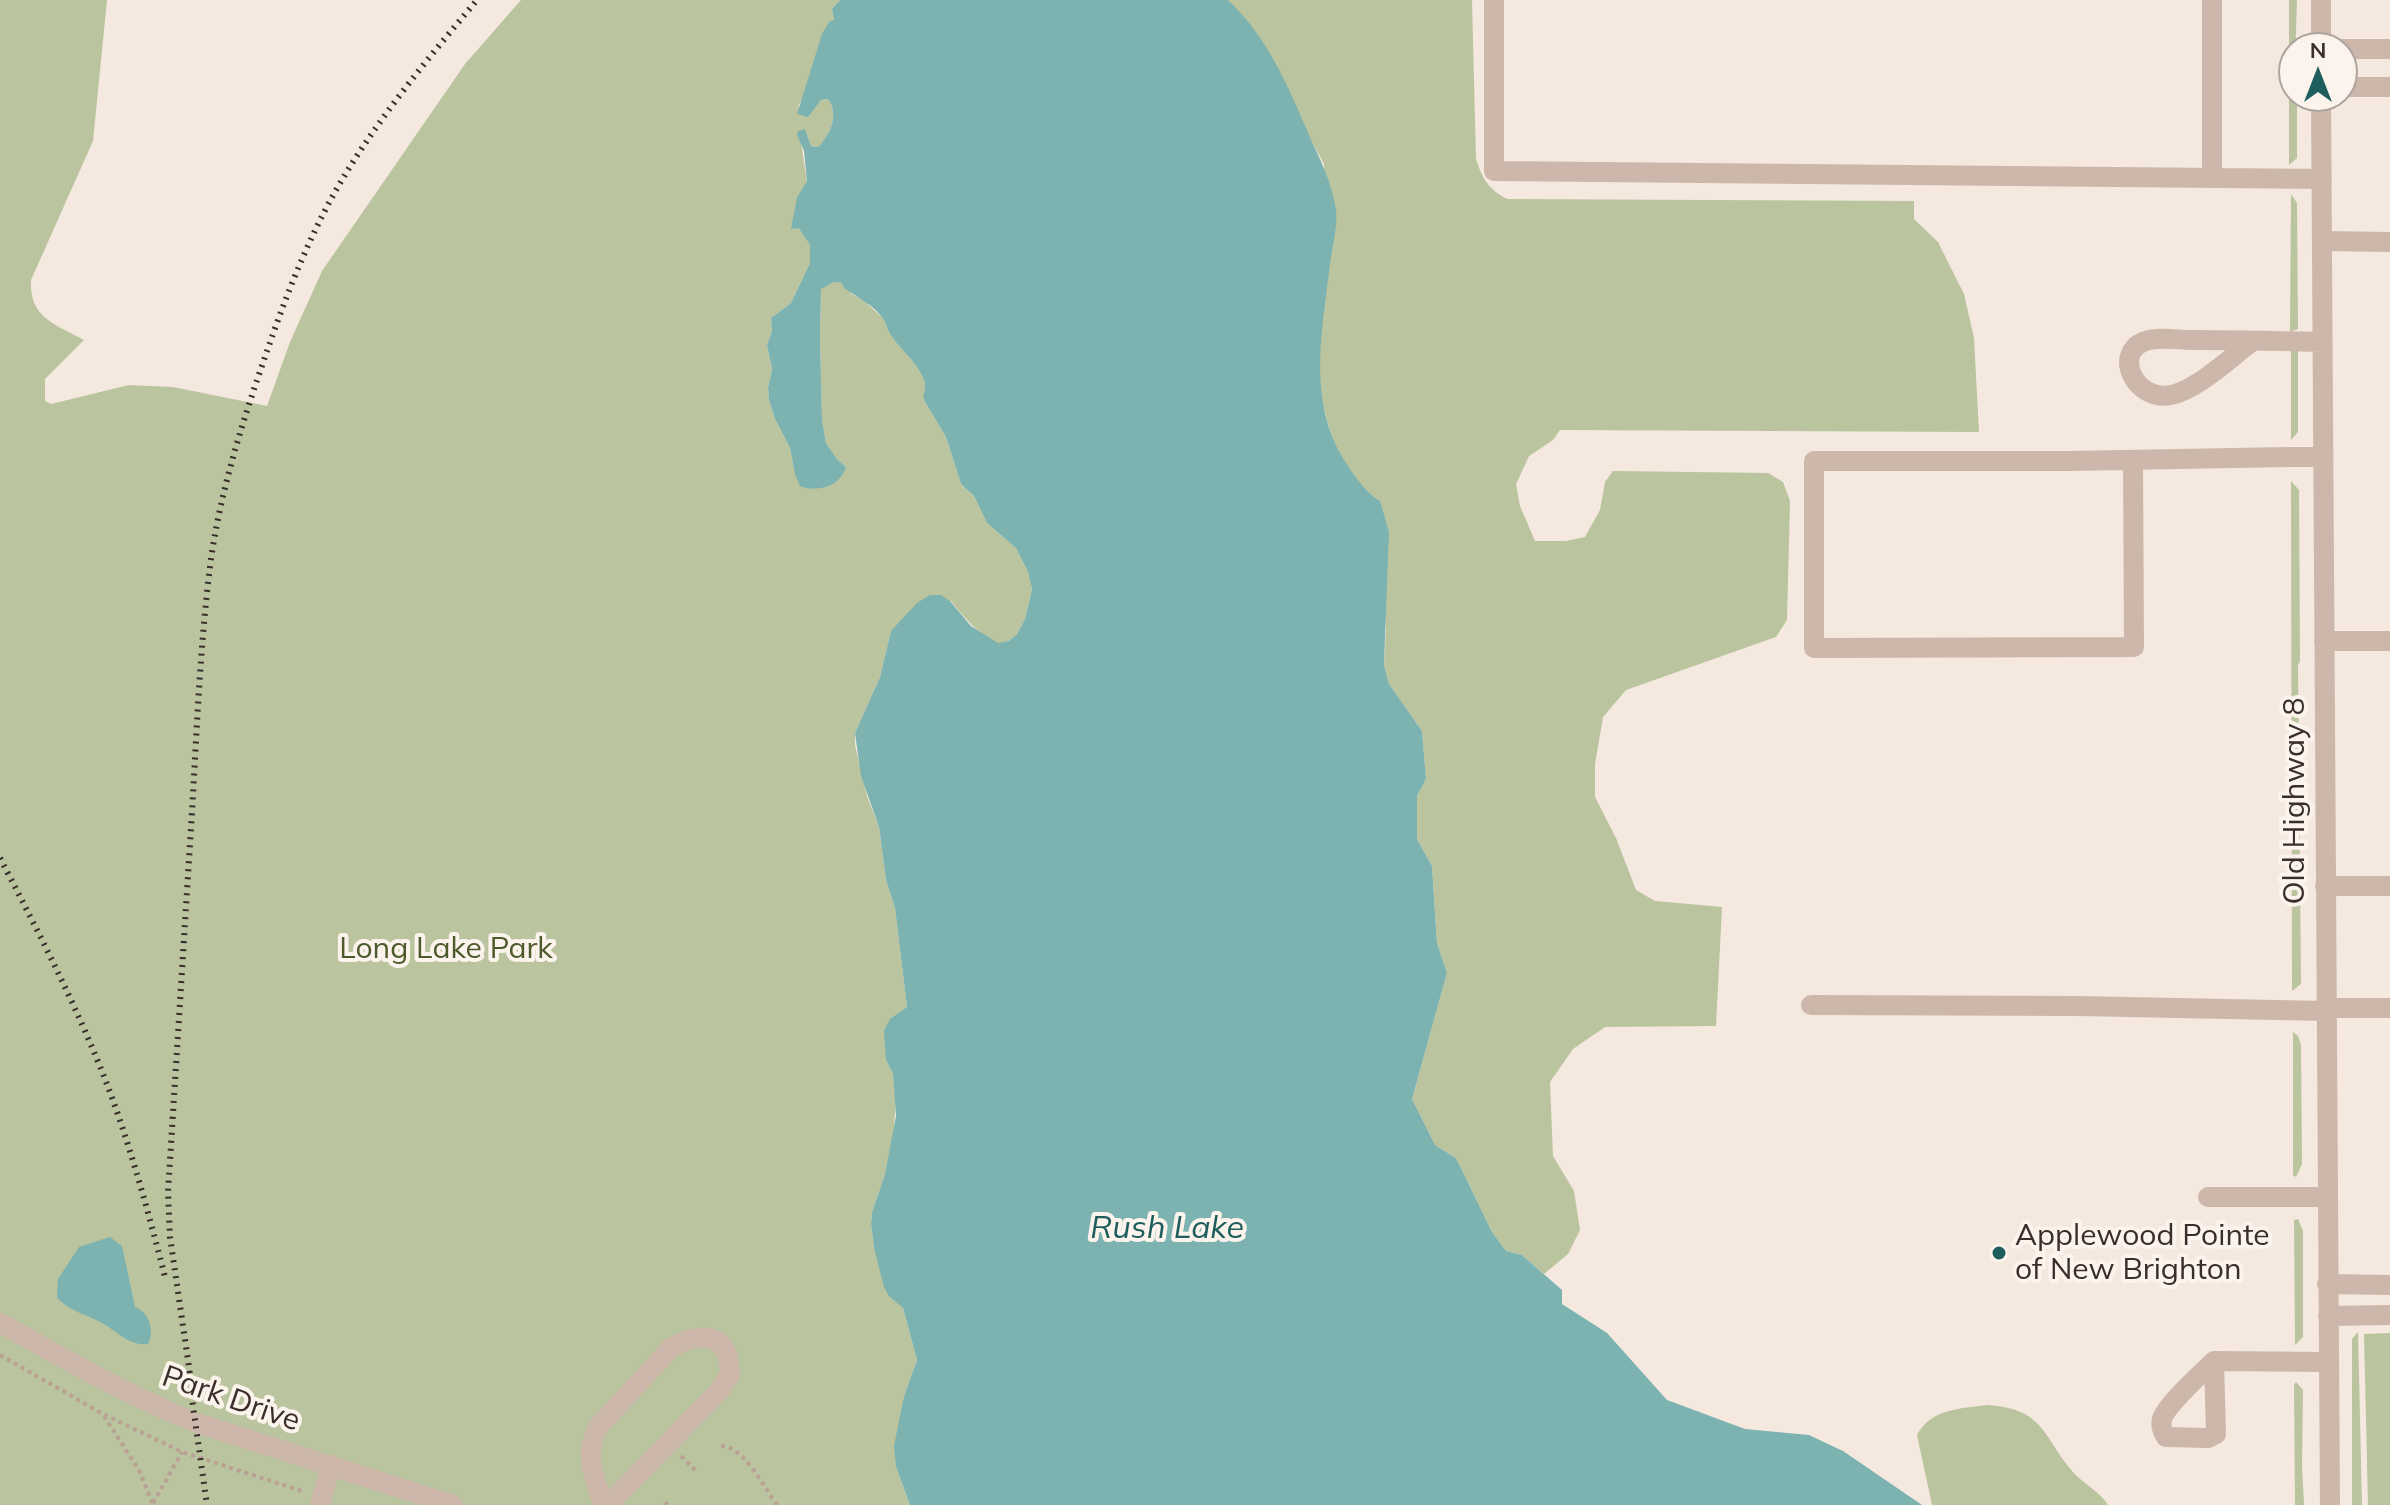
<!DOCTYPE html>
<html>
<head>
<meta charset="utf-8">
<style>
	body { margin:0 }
	#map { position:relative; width:2390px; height:1505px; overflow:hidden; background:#f4e8df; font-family:Mulish,sans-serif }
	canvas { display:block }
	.north { position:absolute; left:2278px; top:32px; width:80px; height:80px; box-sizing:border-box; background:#fbf3ec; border:2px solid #aea49e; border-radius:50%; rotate:0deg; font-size:22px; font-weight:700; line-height:32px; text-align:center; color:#3a2e2a }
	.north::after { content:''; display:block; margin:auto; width:28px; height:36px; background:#1d5e5d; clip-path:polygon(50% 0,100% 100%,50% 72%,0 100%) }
</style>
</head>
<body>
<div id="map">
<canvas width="2390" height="1505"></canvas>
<div class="north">N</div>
</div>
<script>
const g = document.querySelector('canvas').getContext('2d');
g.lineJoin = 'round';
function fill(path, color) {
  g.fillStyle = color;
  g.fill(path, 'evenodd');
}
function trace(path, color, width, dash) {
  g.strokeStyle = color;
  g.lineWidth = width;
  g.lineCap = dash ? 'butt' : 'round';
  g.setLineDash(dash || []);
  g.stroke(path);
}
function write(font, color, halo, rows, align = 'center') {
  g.font = font + ' Mulish,sans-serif';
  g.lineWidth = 8;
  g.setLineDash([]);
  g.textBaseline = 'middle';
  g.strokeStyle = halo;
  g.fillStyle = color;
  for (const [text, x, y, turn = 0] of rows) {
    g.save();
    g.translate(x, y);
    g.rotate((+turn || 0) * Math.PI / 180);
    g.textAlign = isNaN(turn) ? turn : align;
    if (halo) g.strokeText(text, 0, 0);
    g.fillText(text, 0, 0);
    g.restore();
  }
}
fill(new Path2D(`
	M0,0h107l-14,141 -62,139c-2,38 24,44 53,60l-39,39v22l6,3 78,-19 44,2 94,19 23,-64 32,-71 143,-207 56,-64h319l-8,9 2,11 -21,44 -8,30 -7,13 15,2 8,-9 7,-1c11,16 3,35 -10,48l-7,-1 -6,-17 -4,13 6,40 -10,15 -5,31h8l10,17v18l-19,40 -20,15 1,13 -5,14 5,24 -4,19 1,12 6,19 15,29 5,27 51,-8 -9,-8 -11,-16 -4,-24 -2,-83 1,-48 13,-6 9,1 9,11 11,6 22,20 4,12 33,41 5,9 -2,20 21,35 15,47 13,12 13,27 29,25 12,24 4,17 -7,30 -8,15 -8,7 -11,3c-20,-11 -33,-25 -47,-43l-60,30 -11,46 -25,56v12l12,51 12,31 7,53 9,28 12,99 -8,6 -13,47 7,14 3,25 -3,40 -8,35 -13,38 -1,12 3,24 29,60 14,52 -13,36 -8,71 14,38h-910z
	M1228,0h244l4,159c6,19 13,31 31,40l407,2v18l24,23 26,52 10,44 5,94 -419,-2 -7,10 -24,16 -13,28 4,22 15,35h31l19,-4 15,-27 5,-28 8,-11 155,2 15,9 7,19 -3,119 -11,17 -150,53 -23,27 -8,47v33l21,41 20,52 19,11 67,6 -6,119 -111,1 -32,22 -23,33 3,74 21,35 6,39 -12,24 -24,20 -22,-19 -16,-4 -14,-19 -36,-74 -21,-13 -23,-46 35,-126 -10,-30 -5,-77 -15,-27v-43l9,-17 -4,-48 -33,-47 -5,-19 2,-34 -6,-130c-40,-25 -56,-79 -61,-123l5,-214 -14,-26z
	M2289,0h8l-3,96h3v62l-8,7z
	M2291,194l6,9 1,126 -8,3z
	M2291,348l7,1v83l-7,8z
	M2291,481l8,9 1,171 -2,4 3,319 -9,7z
	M2293,1032l5,4 3,9 1,119 -6,13 -3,-2z
	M2298,1219l5,12v106l-8,8 -1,-125z
	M2358,1332l4,173h-10v-166z
	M2390,1333v172h-22l-4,-171z
	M2296,1382l7,8 -1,76 2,39h-9l-1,-120z
	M1987,1405c61,4 55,34 89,70 11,11 24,17 32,30h-176l-15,-70c15,-27 42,-26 70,-30z`), '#bac49e');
fill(new Path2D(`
	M840,0h388c40,38 60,86 81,135 11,24 23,48 27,75 2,16 -4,37 -6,54 -8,70 -24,139 18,202 9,14 18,26 32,35l9,31 -5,133 5,19 33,47 4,48 -9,17v43l15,27 5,77 10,30 -35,126 23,46 21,13 36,74 14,19 16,4 40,35v14l45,29 60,67 78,29 64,6 34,16 79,54h-1012l-14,-38 -2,-21 10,-50 13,-36 -14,-52 -14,-12 -5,-9 -10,-39 -3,-24 1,-12 13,-38 11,-58 -3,-42 -7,-14 -2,-29 6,-12 17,-12 -12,-99 -9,-28 -7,-53 -18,-51 -6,-43 25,-56 11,-46 26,-28 13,-8h11l9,6 21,25 27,17 11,-2 8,-7 8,-15 7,-30 -4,-17 -12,-24 -29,-25 -13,-27 -13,-12 -15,-47 -21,-35 -2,-7c12,-19 -25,-46 -34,-63 -1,-2 -4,-11 -5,-12 -9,-14 -27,-23 -40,-32l-2,-5 -8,-1 -13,7 -1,47 2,83 4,24 11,16 9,8c-5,19 -29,26 -46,19l-5,-11 -5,-27 -15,-29 -6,-19 -1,-12 4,-19 -5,-24 5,-14 -1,-13 20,-15 19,-40v-18l-11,-17 -8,1 6,-32 10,-16 -3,-30 -7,-16 1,-4 7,-2 6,17 7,1c13,-13 21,-32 10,-48l-7,1 -13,17 -11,-3 25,-80 7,-12 5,-2 -2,-11z
	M110,1237l12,9 13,61c14,5 20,23 13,37 -19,2 -30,-12 -46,-21 -18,-10 -29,-10 -45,-25l1,-19 21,-32z`), '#7cb3b1');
trace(new Path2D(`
	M0,1355l103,59 79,38 123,40
	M104,1416l35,54 14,35
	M721,1446c23,0 43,42 56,59
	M681,1456l16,16
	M153,1503l29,-51
	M665,1505l3,-3`), '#b9a194', 4, [4, 4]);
trace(new Path2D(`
	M1494,0v171l828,8
	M2212,0v178
	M2321,0v48
	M2342,49h48
	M2342,87h48
	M2321,96l9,1409
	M2322,241l68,1
	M2253,341c-22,16 -56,49 -82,54 -35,7 -58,-40 -28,-53 14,-6 34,-2 49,-2 43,0 87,1 130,2
	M2133,460l1,187 -320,1v-187h255l219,-4h34
	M2324,641h66
	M2325,886h65
	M1811,1005l267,1 248,5
	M2326,1008h64
	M2208,1197h119
	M2327,1284l63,1
	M2328,1316l62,-1
	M0,1323c65,36 128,73 197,100l256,82
	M2214,1361l2,73 -8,4 -42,-1c-4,-6 -6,-11 -4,-18 5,-15 39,-45 52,-58l114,1
	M320,1505l11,-40
	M603,1505c-8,-29 -20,-49 -5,-78l73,-79c18,-11 47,-19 56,7 2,5 2,13 3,19l-10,16 -112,115`), '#cdb7aa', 20);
trace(new Path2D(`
	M0,858c38,73 75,145 105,221 25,65 43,132 60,198
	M188,1371l19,134
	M191,1381l-21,-144 -2,-45c8,-126 16,-253 24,-380 5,-84 8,-169 19,-253 10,-69 31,-136 54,-202 18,-53 39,-108 66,-158 39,-71 94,-137 146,-199`), '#3a2e2a', 6, [2, 6]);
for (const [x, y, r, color] of [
	[1999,1253,8,"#1d5e5d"]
]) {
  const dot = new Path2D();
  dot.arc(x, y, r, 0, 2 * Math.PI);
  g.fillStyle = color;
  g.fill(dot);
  trace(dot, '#fbf3ec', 3);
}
write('30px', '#3a2e2a', '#fbf3ec', [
	["Old Highway 8",2295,801,-90],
	["Park Drive",231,1399,19]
]);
write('30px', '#4d5a2c', '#fbf3ec', [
	["Long Lake Park",446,949]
]);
write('30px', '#3a2e2a', '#fbf3ec', [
	["Applewood Pointe",2015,1236],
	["of New Brighton",2015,1270]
], 'left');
write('italic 32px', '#1d5e5d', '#fbf3ec', [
	["Rush Lake",1167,1228]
]);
</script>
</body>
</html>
